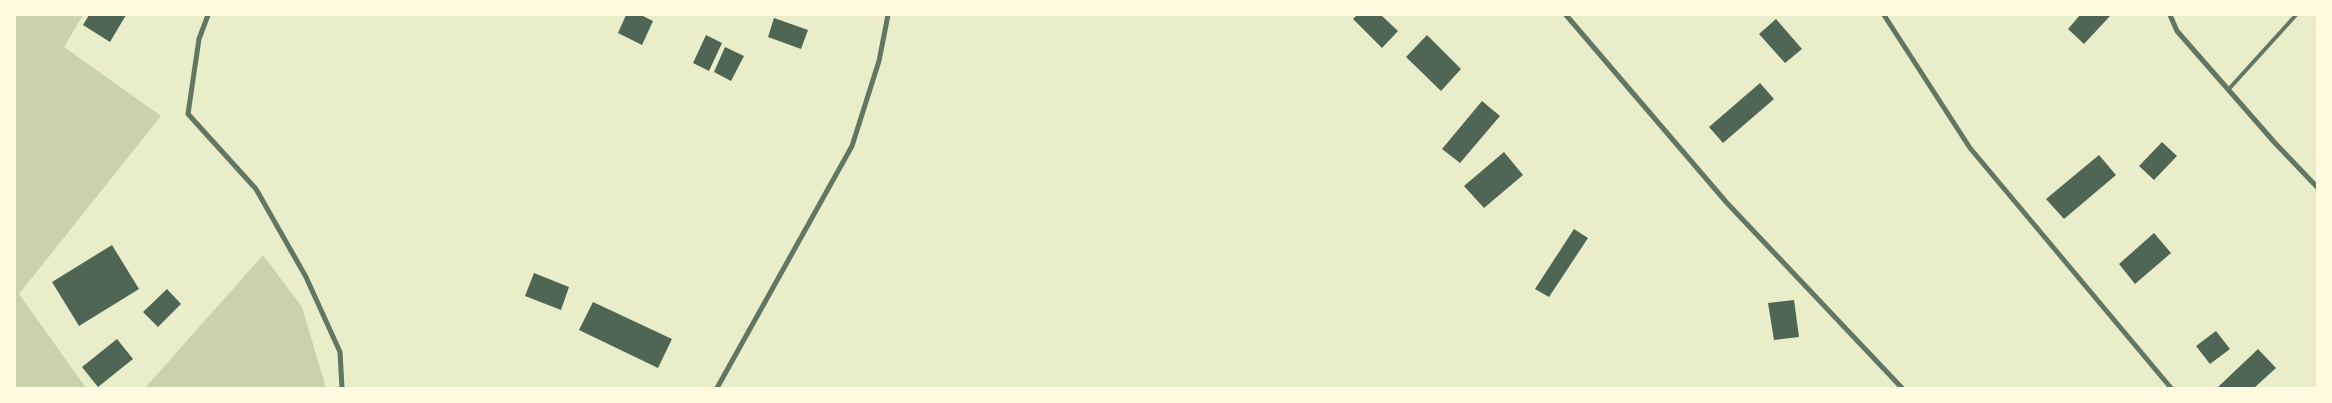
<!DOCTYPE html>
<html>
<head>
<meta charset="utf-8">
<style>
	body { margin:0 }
	#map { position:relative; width:2332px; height:403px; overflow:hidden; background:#e9edc9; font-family:"PT Sans Narrow",sans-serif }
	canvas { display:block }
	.frame { position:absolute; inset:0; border:16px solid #fefae0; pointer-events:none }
</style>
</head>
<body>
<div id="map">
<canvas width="2332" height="403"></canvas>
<div class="frame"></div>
</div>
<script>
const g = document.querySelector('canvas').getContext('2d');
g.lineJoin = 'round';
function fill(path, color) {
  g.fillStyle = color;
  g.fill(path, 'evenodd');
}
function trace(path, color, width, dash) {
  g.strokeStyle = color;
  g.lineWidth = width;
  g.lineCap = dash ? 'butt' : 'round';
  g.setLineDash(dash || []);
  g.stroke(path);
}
fill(new Path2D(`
	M15,15h68l-19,32 97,69 -142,178 67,94h-71z
	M263,255l39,52 24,81h-181z`), '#cad2ad');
fill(new Path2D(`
	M89,15h37l-16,27 -27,-17z
	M626,15h15l12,6 -11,24 -24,-12z
	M1357,15h24l17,16 -16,17 -29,-29z
	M2080,15h31l-27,29 -16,-15z
	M774,18l34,12 -7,19 -33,-12z
	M1776,19l26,30 -17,14 -26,-29z
	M706,35l16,8 -13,28 -16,-8z
	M1427,35l34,34 -20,22 -35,-34z
	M725,47l19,9 -13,25 -17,-9z
	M1760,83l14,16 -51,44 -14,-16z
	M1482,101l18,15 -40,47 -18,-14z
	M2162,142l15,14 -23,24 -15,-14z
	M1504,152l19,23 -39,33 -20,-22z
	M2099,155l17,20 -52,44 -18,-20z
	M1574,229l14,9 -39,59 -14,-8z
	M2154,233l17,20 -36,31 -16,-20z
	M112,245l27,44 -60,37 -27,-44z
	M534,273l35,14 -8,23 -36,-14z
	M167,289l14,15 -23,23 -15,-15z
	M1794,300l5,37 -25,3 -6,-37z
	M593,302l79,37 -14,29 -79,-38z
	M2216,331l14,18 -20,15 -14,-18z
	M117,339l16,20 -35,28 -16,-20z
	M2258,349l18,19 -22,20h-37z`), '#4f6655');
trace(new Path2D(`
	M2228,90l68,-75`), '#617663', 4);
trace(new Path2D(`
	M208,15l-9,24 -11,75 68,75 50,88 34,75 2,36
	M1566,15l161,188 175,185
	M1884,15l86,133 201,240
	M2170,15l7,16 98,112 42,44
	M717,388l135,-242 27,-85 9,-46`), '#617663', 5);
</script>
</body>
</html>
